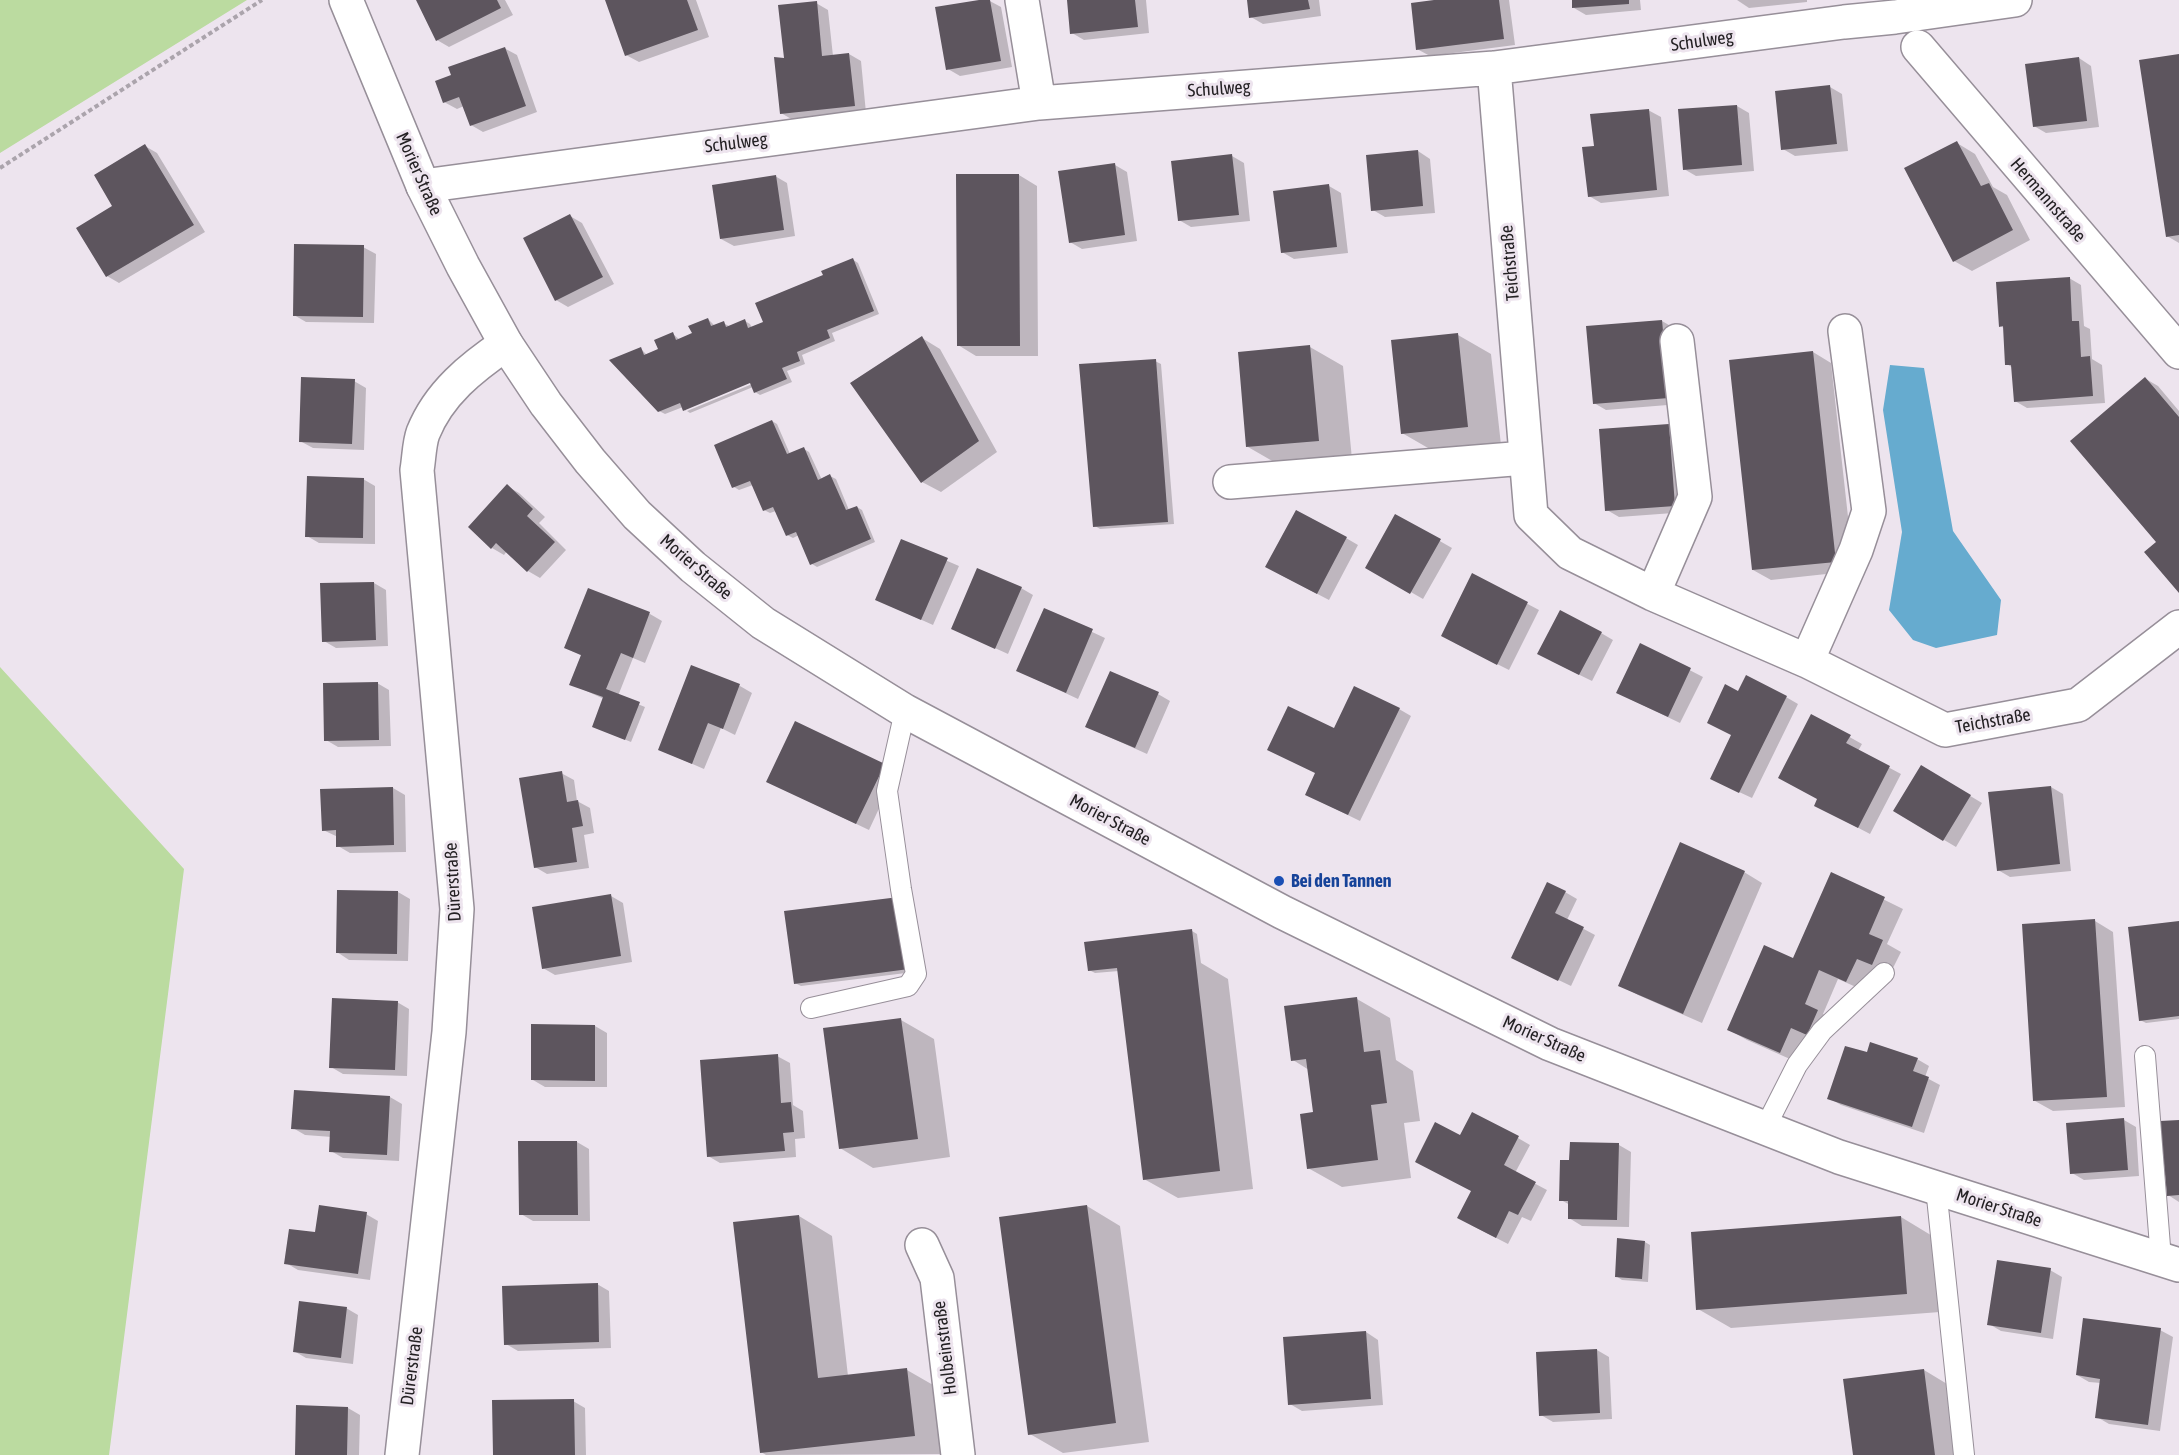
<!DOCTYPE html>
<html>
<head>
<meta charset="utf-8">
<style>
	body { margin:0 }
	canvas { display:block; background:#ede4ee }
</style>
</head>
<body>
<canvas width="2179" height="1455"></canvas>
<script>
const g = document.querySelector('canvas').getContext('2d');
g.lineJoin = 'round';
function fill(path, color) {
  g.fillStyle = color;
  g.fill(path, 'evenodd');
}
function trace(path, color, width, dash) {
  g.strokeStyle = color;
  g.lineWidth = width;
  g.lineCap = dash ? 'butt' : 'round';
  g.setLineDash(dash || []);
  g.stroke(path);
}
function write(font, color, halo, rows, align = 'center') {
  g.font = font + ' "Asap Condensed",sans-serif';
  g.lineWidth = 6;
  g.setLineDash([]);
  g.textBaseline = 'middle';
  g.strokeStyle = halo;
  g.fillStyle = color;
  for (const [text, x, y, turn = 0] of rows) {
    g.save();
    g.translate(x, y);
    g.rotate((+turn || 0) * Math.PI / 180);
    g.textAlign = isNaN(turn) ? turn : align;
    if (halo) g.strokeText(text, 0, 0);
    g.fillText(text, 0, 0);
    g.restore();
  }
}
fill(new Path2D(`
	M0,0h247l-247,153z
	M0,667l184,202 -75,586h-109z`), '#bbdba0');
fill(new Path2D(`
	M1890,365l34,3 29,163 48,69 -4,35 -61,13 -23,-8 -24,-30 13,-78 -19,-122z`), '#66abcf');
fill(new Path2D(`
	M417,0h88l8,15 -64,32 -12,-7z
	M606,0h90l13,37 -70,25 -13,-7z
	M988,0l13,7 11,60 -52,9 -12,-7z
	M1068,0h78l3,33 -65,7 -12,-7z
	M1248,0h71l2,16 -58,8 -12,-7z
	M1446,0h63l6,45 -85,11 -13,-7z
	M1573,0h67l1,10 -55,5 -12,-7z
	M1737,0h70v2l-58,6z
	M816,3l12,7 5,46 16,-2 12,7 5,52 -73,7 -12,-7 4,-53z
	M504,48l13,7 20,57 -54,20 -12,-7 -7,-19 -7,3 -13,-7 9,-26z
	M2179,56v187l-12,-7z
	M2079,58l12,8 8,61 -53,6 -12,-7z
	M1830,87l12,7 6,57 -53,5 -12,-7z
	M1737,106l12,7 5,58 -58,5 -12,-7z
	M1648,110l13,7 8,79 -68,7 -12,-7 6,-49z
	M1957,143l18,11 18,33 14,8 23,45 -58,31 -18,-10z
	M145,146l12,7 48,79 -86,51 -12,-7 7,-70z
	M1418,151l12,8 5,54 -50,4 -12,-7z
	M1232,156l12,7 6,58 -59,6 -12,-7z
	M1115,165l12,7 10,69 -55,8 -12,-7z
	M1019,175l18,11 1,170h-62l-18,-11z
	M775,176l12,7 8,53 -61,10 -13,-7z
	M1329,186l12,7 7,60 -54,6 -12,-7z
	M570,216l12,7 32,61 -46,23 -12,-7z
	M363,247l13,7 -2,69 -68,-1 -12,-7z
	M852,259l6,4 21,51 -47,19 3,8 -33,14 3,9 -18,7 5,11 -32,13 -5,-3 -2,-5 -63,26 -3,-2 70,-29 -1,-3 -70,29v3l-3,-4 -18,7 -6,-3 -18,-62 6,6 13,-5 13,-16 7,6 13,-6 15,-15 7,7 8,-3 6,3 16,-5 5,3 2,4 13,-6 59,-46z
	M2069,278l12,7 3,41 6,3 2,30 10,6 3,38 -78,5 -12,-7 -2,-33 -6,-4 -3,-36 -4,-2z
	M1662,321l12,7 6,76 -74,6 -12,-7z
	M1458,335l33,19 10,91 -66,7 -33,-19z
	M922,338l18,11 57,103 -56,40 -19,-10z
	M1310,347l33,19 9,93 -71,7 -33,-19z
	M1813,352l18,11 23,208 -83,9 -18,-10z
	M1155,361l6,3 13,160 -74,5 -5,-3z
	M2146,379l12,7 21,25v180z
	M354,381l12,7 -2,62 -51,-2 -13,-7z
	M772,421l5,3 13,30 14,-5 5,3 13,28 8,-4 6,3 13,31 8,-3 5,3 13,32 -58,25 -5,-3 -13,-29 -6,3 -6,-3 -11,-24 -6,2 -6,-3 -11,-25 -14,5 -5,-3z
	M1669,426l12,7 6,79 -68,5 -12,-7z
	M363,479l12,7v58l-56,-1 -12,-7z
	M507,486l12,7 26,24 -6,6 27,27 -26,28 -12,-7 -21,-20 -3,4 -12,-7z
	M1396,516l56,32 -29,51 -56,-32z
	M1346,538l12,7 -29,55 -50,-26z
	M901,541l58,25 -26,59 -56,-25z
	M1473,575l66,35 -30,60 -54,-27z
	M374,583l12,7 2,56 -52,2 -12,-7z
	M1021,588l12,7 -25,59 -55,-25z
	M589,590l61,24 12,7 -17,42 -12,-5 -15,38 27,11 -14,35 -32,-13 5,-30 -33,-15 11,-28 -16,-8z
	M1045,610l60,28 -27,61 -60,-28z
	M1601,633l12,7 -21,41 -41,-20z
	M1641,645l62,32 -23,46 -50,-24z
	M692,667l48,19 12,7 -17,42 -14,-7 -17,41 -44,-19z
	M377,683l12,7 2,56 -53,1 -12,-7z
	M1738,693l48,4 12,7 -46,94 -28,-13z
	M1158,694l12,7 -23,53 -60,-27z
	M1399,709l12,7 -51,105 -41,-20 16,-71z
	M1812,716l50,28 -4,7 43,23 -31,60 -42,-22 -9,-13z
	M884,765l12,7 -27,58 -101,-48z
	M1922,767l60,36 -26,44 -61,-36z
	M561,773l13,7 3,21 13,7 4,25 -10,2 5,33 -42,6 -12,-7z
	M2051,787l12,7 8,77 -61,6 -12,-7z
	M393,788l12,7 1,57 -56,1 -12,-7v-9l-15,-7z
	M1744,872l18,11 -60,140 -64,-28 -18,-10z
	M1832,874l71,35 -16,35 14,8 -11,22 -25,17 -27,-12 -15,35 12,8 -10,23 -16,-7 -10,25 -52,-23 -18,-10 64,-70z
	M398,892l12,7 -2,62 -59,-1 -12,-8z
	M1565,892l12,7 -10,21 28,15 -24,51 -46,-22z
	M611,896l12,7 9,59 -77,13 -12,-7z
	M899,898l15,74 -113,14 -6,-3z
	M2095,921l18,11 12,175 -72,4 -18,-10z
	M2179,923v96l-33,4 -6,-3z
	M1192,931l5,3 4,29 27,16 25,210 -75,9 -34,-19 -25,-208 -24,2 -6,-3z
	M1357,999l33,19 6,42 17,11 7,50 -16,2 7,55 -69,9 -34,-19 7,-54 -6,-44 -16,-10z
	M397,1002l12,7 -2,67 -64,-2 -12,-7z
	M901,1020l33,19 16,118 -77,11 -33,-20z
	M595,1026l12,7v54h-62l-12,-7z
	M1868,1054l49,5 12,7 -4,11 15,8 -16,48 -83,-28 -12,-7z
	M777,1056l13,7 3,42 10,6 2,27 -10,1 1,18 -76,6 -12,-7z
	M390,1097l12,7 -3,57 -56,-3 -12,-7 1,-14 -27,-2 -12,-7z
	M2124,1120l12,7 3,49 -55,4 -12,-7z
	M2179,1121v81l-11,-7z
	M1461,1137l57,1 12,7 -15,28 32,17 -16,31 -9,-4 -14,27 -37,-19 2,-34z
	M520,1142h57l12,7 1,72h-57l-12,-7z
	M1619,1145l12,7 -2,75 -47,-1 -13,-8 1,-13 -9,-5 10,-39z
	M1087,1206l33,20 29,216 -86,11 -33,-19z
	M366,1214l12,7 -8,59 -72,-10 -12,-7 31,-29z
	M799,1216l33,20 16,140 59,-6 33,19 7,65 -181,1 -5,-3z
	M1901,1217l33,20 6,75 -209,16 -33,-19z
	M1645,1242l5,3 -2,37 -26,-2 -6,-4z
	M2050,1270l12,7 -9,62 -52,-8 -12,-7z
	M597,1284l12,7 2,57 -93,3 -12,-7z
	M346,1308l12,7 -5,49 -47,-6 -12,-7z
	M2160,1330l13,7 -13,94 -51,-7 -12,-7 4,-34 -12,-1 -12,-7z
	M1366,1332l12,8 5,65 -81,6 -12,-7z
	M1597,1350l12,7 3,62 -59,3 -12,-7z
	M1924,1370l33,20 9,65h-111z
	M573,1401l12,7 1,47h-92z
	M348,1408l12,7 -1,40h-62z`), '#0003');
fill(new Path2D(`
	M416,0h81l4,8 -65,33z
	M605,0h82l11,30 -73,26z
	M979,0h11l11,61 -55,9 -11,-63z
	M1067,0h68l3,27 -68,7z
	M1247,0h61l2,9 -61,9z
	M1434,0h65l5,39 -88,11 -5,-47z
	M1572,0h57v4l-57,4z
	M817,1l5,55 27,-3 6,53 -75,8 -6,-57 10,1 -6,-53z
	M505,47l21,59 -56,20 -11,-29 -16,6 -8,-22 16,-6 -3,-8z
	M2179,54v181l-13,2 -27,-177z
	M2079,57l8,64 -54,6 -8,-63z
	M1830,85l7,59 -56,6 -6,-59z
	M1737,105l5,60 -59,5 -5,-61z
	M1649,109l8,81 -69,7 -6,-50 12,-1 -4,-32z
	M1957,141l24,45 8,-3 24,47 -60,32 -49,-94z
	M145,144l49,81 -88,52 -30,-49 36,-22 -18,-31z
	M1418,150l5,56 -52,5 -5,-56z
	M1232,154l7,61 -61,6 -7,-60z
	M1115,163l10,72 -56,8 -11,-72z
	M956,174h63l1,172h-63z
	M776,175l8,55 -64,9 -8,-54z
	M1329,184l8,63 -56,6 -8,-62z
	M570,214l33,63 -48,24 -32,-63z
	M294,244l70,1 -1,72 -70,-1z
	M853,258l21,53 -47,19 3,8 -33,14 3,9 -18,7 5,11 -33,14 -4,-10 -67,28 -3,-8 -22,9 -49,-52 32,-13 3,8 14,-6 -4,-9 19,-8 3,8 16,-7 -4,-7 20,-8 3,8 13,-5 2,6 19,-8 3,9 15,-6 -8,-19 68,-28 -2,-4z
	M2070,277l2,44h7l2,36 9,-1 3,40 -79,6 -3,-37h-6l-2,-39 -4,1 -3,-45z
	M1662,320l7,78 -76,6 -7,-78z
	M1458,333l10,94 -67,7 -10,-94z
	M922,336l57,105 -58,42 -71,-100z
	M1310,345l9,96 -73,6 -8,-95z
	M1813,351l23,211 -84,8 -23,-210z
	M1156,359l12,163 -75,5 -14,-163z
	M301,377l54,2 -3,65 -53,-2z
	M2145,377l34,40v176l-35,-41 12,-10 -86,-101z
	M772,420l15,34 17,-7 14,33 12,-6 16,36 11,-4 14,33 -61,26 -14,-33 -10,4 -13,-29 -10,4 -13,-30 -18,7 -18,-43z
	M1669,424l6,82 -70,5 -6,-82z
	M307,476l57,2 -1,60 -58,-1z
	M507,484l26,25 -6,7 28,26 -28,30 -31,-29 -5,6 -23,-22z
	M1296,510l51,27 -30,57 -52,-27z
	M1395,514l46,25 -31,55 -45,-26z
	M901,539l47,19 -27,62 -46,-20z
	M977,568l45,19 -27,62 -44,-20z
	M1472,573l56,29 -31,63 -56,-29z
	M374,582l2,58 -54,2 -2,-59z
	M588,588l62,24 -17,46 -12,-5 -15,36 34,13 -15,38 -33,-13 11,-30 -34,-12 12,-30 -17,-7z
	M1044,608l49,21 -27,64 -50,-22z
	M1560,610l42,22 -23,43 -42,-21z
	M1640,643l51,25 -23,49 -52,-24z
	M691,665l49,19 -17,45 -15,-6 -16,41 -34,-14z
	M1110,671l49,21 -24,56 -50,-21z
	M1746,675l41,21 -48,97 -29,-14 21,-44 -24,-12 18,-39 13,7z
	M378,682l1,58 -55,1 -1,-58z
	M1354,686l46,22 -52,107 -43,-20 10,-22 -48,-23 21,-44 46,22z
	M1811,714l40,21 -5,8 44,23 -32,62 -44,-22 3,-7 -39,-21z
	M795,721l90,43 -29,60 -90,-42z
	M1921,765l50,30 -28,46 -50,-30z
	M562,771l5,31 11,-2 5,26 -11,2 5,34 -43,6 -15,-90z
	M2051,786l9,78 -63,7 -9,-79z
	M393,787l1,58 -58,2v-17l-14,1 -2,-42z
	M1680,842l65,29 -62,143 -65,-28z
	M1831,872l54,25 -16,37 14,6 -11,25 -15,-6 -11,23 -27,-12 -14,34 13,6 -11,25 -16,-7 -11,25 -53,-23 37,-85 29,13z
	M1547,882l19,9 -11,22 29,14 -26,54 -47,-23z
	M337,890l61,1 -1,63 -61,-1z
	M611,894l10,62 -79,13 -10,-62z
	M899,897l10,72 -115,15 -10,-73z
	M2095,919l12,178 -74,4 -11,-177z
	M2179,921v95l-40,5 -11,-94z
	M1192,929l28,242 -77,9 -26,-212 -29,3 -4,-29z
	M1357,997l7,55 16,-2 7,53 -16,2 7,55 -71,9 -7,-55 13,-2 -7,-53 -15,2 -7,-55z
	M332,998l66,3 -3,69 -66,-2z
	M901,1018l17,121 -79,10 -16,-121z
	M531,1024l64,1v56l-64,-1z
	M1870,1042l48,16 -5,13 16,6 -17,50 -85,-28 18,-53 22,6z
	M778,1054l3,49 10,-1 3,30 -11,1 2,18 -78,6 -7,-97z
	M294,1090l96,6 -3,59 -58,-3 1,-21 -39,-2z
	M1472,1112l47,24 -15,29 32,17 -18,33 -9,-4 -13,27 -39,-20 14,-27 -56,-29 20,-40 25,13z
	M2124,1118l4,52 -58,4 -4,-51z
	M2179,1120v75l-12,1 -7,-75z
	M518,1141h59l1,74h-59z
	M1570,1142l49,1 -2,77 -49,-1v-18h-9l1,-41h9z
	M319,1205l48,7 -9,62 -74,-10 5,-35 26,3z
	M1087,1205l29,218 -88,12 -29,-218z
	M799,1215l19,163 89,-10 8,68 -155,17 -27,-231z
	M1901,1216l6,78 -211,16 -5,-78z
	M1617,1238l28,3 -3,38 -27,-2z
	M1997,1260l54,8 -10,65 -54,-8z
	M598,1283l1,59 -95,3 -2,-59z
	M299,1301l48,6 -6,51 -48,-6z
	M2083,1318l78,10 -13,97 -53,-7 5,-39 -24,-4z
	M1366,1331l5,68 -83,6 -5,-68z
	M1597,1349l3,64 -61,3 -3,-64z
	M1924,1369l11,86h-82l-10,-76z
	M574,1399l1,56h-82l-1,-55z
	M296,1405l52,2 -1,48h-52z`), '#5d555e');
const service = new Path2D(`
	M811,1008l97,-22 8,-12 -15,-85 -14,-98 18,-80
	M2145,1056l16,203
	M1765,1128l32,-63 25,-34 62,-58
	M1936,1188l28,267`);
const minor = new Path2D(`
	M1022,0l17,103
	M1918,47l261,305
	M1494,68l37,447 39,38 83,41 154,67 138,69 133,-25 101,-78
	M423,186l616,-83 455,-35 350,-46 51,-5 120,-17
	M1230,482l295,-24
	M1653,594l42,-97 -18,-156
	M1807,661l49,-111 13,-39 -24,-180
	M922,1245l15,33 21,177
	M402,1455l47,-423 8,-123 -40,-439c2,-11 2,-26 6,-37 16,-40 49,-66 83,-89`);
const secondary = new Path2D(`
	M346,0l77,186 40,80 43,78 40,60 44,57 47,54 56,52 70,56 142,88 377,201 268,132 289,113 340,108`);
trace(service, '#978f99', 22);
trace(minor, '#978f99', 36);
trace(secondary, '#978f99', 36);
trace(new Path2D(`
	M0,168l262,-168`), '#aba4ac', 4, [4.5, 3]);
trace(service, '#fff', 20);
trace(minor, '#fff', 33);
trace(secondary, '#fff', 33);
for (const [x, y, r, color] of [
	[1279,881,6,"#1a4fb4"]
]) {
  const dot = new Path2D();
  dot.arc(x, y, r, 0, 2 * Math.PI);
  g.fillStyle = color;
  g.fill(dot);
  trace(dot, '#ede4ee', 2);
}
write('18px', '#242124', '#ede4ee', [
	["Schulweg",1702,41,-8],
	["Schulweg",1219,89,-4],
	["Schulweg",736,143,-7],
	["Morier Straße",419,174,66],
	["Hermannstraße",2048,200,49],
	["Teichstraße",1510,263,-95],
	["Morier Straße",696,567,41],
	["Teichstraße",1993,721,-10],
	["Morier Straße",1110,820,28],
	["Dürerstraße",453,882,-93],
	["Morier Straße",1544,1039,24],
	["Morier Straße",1999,1208,18],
	["Holbeinstraße",945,1348,-97],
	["Dürerstraße",412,1366,-83]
]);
write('bold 18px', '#164399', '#ede4ee', [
	["Bei den Tannen",1291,881]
], 'left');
</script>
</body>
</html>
